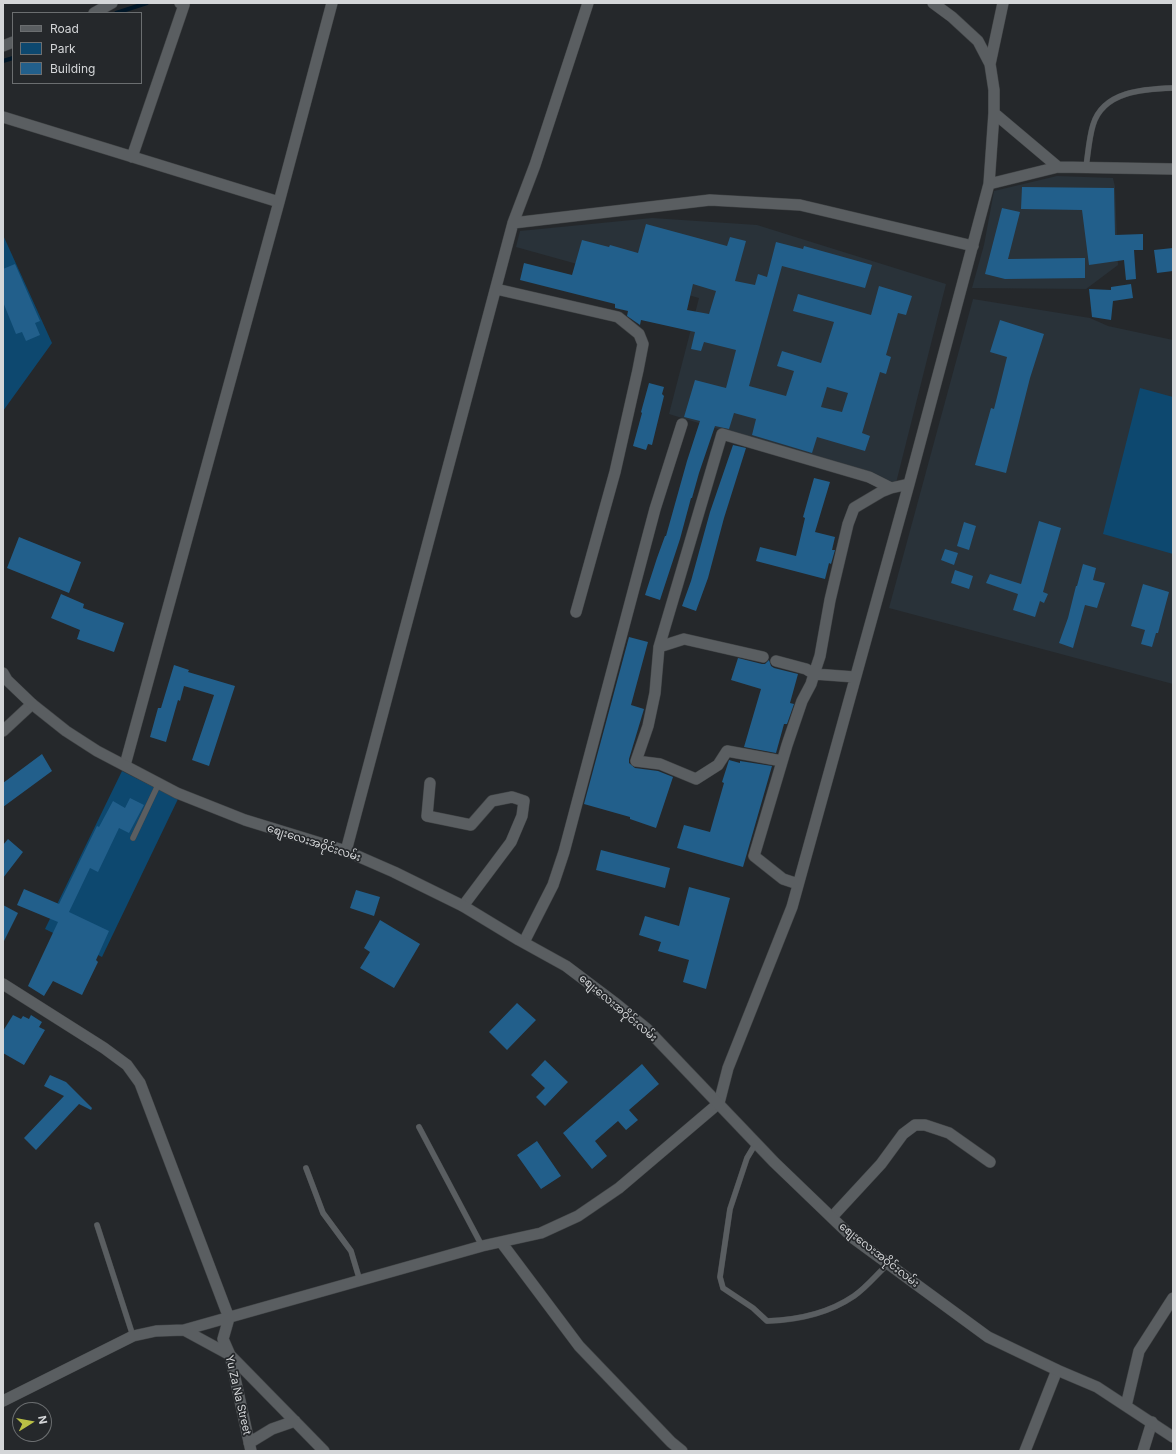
<!DOCTYPE html>
<html>
<head>
<meta charset="utf-8">
<style>
	body { margin:0 }
	#map { position:relative; width:1176px; height:1454px; overflow:hidden; background:#25282b; font-family:Inter,sans-serif }
	canvas { display:block }
	.frame { position:absolute; inset:0; border:4px solid #d4d6d8; pointer-events:none }
	.legend { position:absolute; left:12px; top:12px; width:130px; height:72px; box-sizing:border-box; background:#25282b; border:1px solid #6b6e70; margin:0; padding:5px 7px; list-style:none; font-size:12px; color:#d4d6d8 }
	.legend li { display:flex; align-items:center; gap:8px; height:20px }
	.legend b { width:20px; border:1px solid #6b6e70 }
	.north { position:absolute; left:12px; top:1402px; width:40px; height:40px; box-sizing:border-box; background:#25282b; border:1px solid #6b6e70; border-radius:50%; rotate:79deg; font-size:11px; font-weight:700; line-height:16px; text-align:center; color:#d4d6d8 }
	.north::after { content:''; display:block; margin:auto; width:14px; height:18px; background:#bac045; clip-path:polygon(50% 0,100% 100%,50% 72%,0 100%) }
</style>
</head>
<body>
<div id="map">
<canvas width="1176" height="1454"></canvas>
<div class="frame"></div>
<ul class="legend">
<li><b style="height:5px;background:#5a5e61"></b>Road</li>
<li><b style="height:11px;background:#0d486f"></b>Park</li>
<li><b style="height:11px;background:#225f8b"></b>Building</li>
</ul>
<div class="north">N</div>
</div>
<script>
const g = document.querySelector('canvas').getContext('2d');
g.lineJoin = 'round';
function fill(path, color) {
  g.fillStyle = color;
  g.fill(path, 'evenodd');
}
function trace(path, color, width, dash) {
  g.strokeStyle = color;
  g.lineWidth = width;
  g.lineCap = dash ? 'butt' : 'round';
  g.setLineDash(dash || []);
  g.stroke(path);
}
function write(font, color, halo, rows, align = 'center') {
  g.font = font + ' Inter,"Noto Sans Myanmar",sans-serif';
  g.lineWidth = 3.5;
  g.setLineDash([]);
  g.textBaseline = 'middle';
  g.strokeStyle = halo;
  g.fillStyle = color;
  for (const [text, x, y, turn = 0] of rows) {
    g.save();
    g.translate(x, y);
    g.rotate((+turn || 0) * Math.PI / 180);
    g.textAlign = isNaN(turn) ? turn : align;
    if (halo) g.strokeText(text, 0, 0);
    g.fillText(text, 0, 0);
    g.restore();
  }
}
fill(new Path2D(`
	M1057,176l56,2 2,9 3,78 -32,24 -114,-1 12,-43 10,-54z
	M652,218l105,7 189,59 -50,199 -227,-69 30,-116 -183,-51 4,-16z
	M973,299l117,19 18,8 65,14v344l-284,-76z`), '#293239');
fill(new Path2D(`
	M3,235l49,108 -49,68z
	M1140,388l33,9v157l-70,-20z
	M122,771l56,28 -76,158 -57,-28z`), '#0d486f');
trace(new Path2D(`
	M116,13l31,-10
	M3,61l10,-3`), '#001627', 4);
fill(new Path2D(`
	M1022,187l92,1 1,47 28,-1v16h-9l2,29 -10,1 -2,-20 -35,5 -7,-55 -61,-1z
	M1002,208l18,4 -12,47 77,-1v20l-80,1 -20,-5z
	M646,224l81,22 3,-9 16,4 -11,40 20,4 3,-11 9,3 9,-35 27,7 1,-3 68,19 -7,23 -83,-22 -33,120 37,10 8,-25 -17,-5 5,-15 39,12 13,-41 -41,-11 5,-17 73,21 8,-29 33,10 -6,19 -8,-2 -12,42 5,2 -5,17 -6,-2 -18,61 8,3 -5,15 -48,-14 -5,16 -60,-18 4,-16 -22,-6 -5,16 -14,-3 -16,47 -7,25h-1l-11,41 -20,61 -15,-5 12,-37 8,-22h1l21,-75 13,-40 -16,-4 11,-37 31,8 10,-38 -32,-8 -3,9 -10,-2 4,-17 -54,-12 -1,5 -13,-9 1,-5 -13,-3v-4l-95,-24 4,-17 48,12 10,-35 27,7 1,-2 28,8zM693,284l23,7 -7,23 -22,-4zM827,387l21,6 -6,19 -21,-5z
	M1173,248v23l-16,2 -3,-23z
	M15,264l25,57 -5,2 5,12 -14,6 -4,-9 -6,2 -13,-32v-33z
	M1131,284l2,14 -20,3 -2,19 -19,-3 -3,-28 22,1v-3z
	M1000,320l44,14 -14,44 -24,95 -31,-8 16,-57 3,1 13,-52 -17,-5z
	M649,383l15,4 -2,7 2,2 -12,49 -4,-1 -2,6 -13,-4 9,-33 -1,-1z
	M733,445l13,3 -22,70 -16,60 -12,33 -14,-5 9,-25 19,-69z
	M814,478l16,4 -15,50 20,5 -3,13h3l-4,14 -2,-1 -4,16 -69,-18 4,-14 36,9 9,-38 -2,-1z
	M1039,521l22,7 -18,64 5,2 -4,9 -4,-2 -5,16 -22,-7 5,-16 -32,-11 4,-9 31,10z
	M964,522l12,4 -7,24 -12,-4z
	M19,537l62,25 -12,31 -62,-25z
	M945,549l13,4 -4,12 -13,-5z
	M1083,564l13,4 -3,12 12,3 -8,25 -12,-3 -12,43 -14,-5 9,-25 8,-32h1z
	M955,570l18,6 -4,13 -18,-6z
	M1143,584l26,8 -11,41h-2l-4,14 -11,-3 4,-14 -14,-4z
	M61,594l23,10 -1,4 41,15 -10,29 -37,-13 3,-9 -29,-12z
	M629,637l19,5 -17,63 13,4 -15,50v4l6,5 23,3 15,6 -17,51 -26,-9v-2l-46,-13z
	M738,658l24,6h3l4,-4 2,6 3,2 24,6 -8,29 4,1 -7,20h-3l-8,29 -32,-6 17,-58 -30,-9z
	M174,665l15,5 -1,2 47,14 -26,80 -17,-6 22,-65 -30,-9 -4,15 -2,-1 -12,42 -16,-5 8,-29h3z
	M42,754l10,17 -49,36v-24z
	M729,760l11,3v-2l32,5 -29,101 -66,-19 7,-23 26,7 14,-49 -2,-1z
	M130,798l14,7 -15,28 -10,-5 -21,44 -8,-4 -21,44 40,19 -13,29 2,2 -16,33 -29,-14 -9,15 -16,-10 30,-64 -41,-17 7,-16 35,15 38,-78 2,1 14,-26 12,7z
	M8,839l15,13 -20,26v-33z
	M601,850l69,18 -5,20 -69,-18z
	M689,887l41,11 -24,91 -23,-7 6,-22 -31,-9 3,-9 -22,-7 6,-19 34,10z
	M356,890l24,7 -6,19 -24,-8z
	M3,905l15,8 -15,30z
	M380,920l40,24 -26,44 -34,-20 10,-16 -6,-4z
	M517,1003l19,17 -29,30 -18,-18z
	M13,1015l8,4 2,-3 6,3 2,-4 11,7 -3,5 6,3 -21,35 -21,-12v-22z
	M545,1060l23,22 -23,24 -9,-9 9,-9 -14,-13z
	M642,1064l17,20 -30,26 9,10 -12,10 -8,-9 -23,20 12,15 -15,13 -29,-36z
	M50,1075l16,7 26,26 -1,2 -12,-6 -43,46 -12,-12 40,-42 -20,-10z
	M537,1141l24,35 -20,13 -24,-34z`), '#225f8b');
const service = new Path2D(`
	M1086,167c2,-13 3,-29 7,-42 10,-34 51,-36 80,-37
	M133,838l26,-55
	M419,1127l63,119
	M756,1143l-9,15 -17,51 -10,68 3,11 30,20 14,13c31,-1 62,-8 87,-25 13,-9 23,-22 34,-32
	M306,1168l17,45 28,38 9,30
	M97,1225l36,111`);
const minor = new Path2D(`
	M933,3l19,14 26,24 12,23
	M94,13l18,-10
	M3,46l10,-4
	M994,113l64,54 115,2
	M3,117l276,85
	M132,157l52,-152 -4,-2
	M989,184l69,-17
	M513,223l197,-23 90,5 173,41
	M496,289l122,28 21,17 4,10 -5,26 -23,102 -39,140
	M659,647l-4,46 -7,33 -12,35 24,3 36,15 22,-14 9,-14 55,10
	M763,657l-79,-18 -25,8 63,-213 147,43 22,11
	M776,661l30,8 8,5 -3,10 -9,17 -15,44 -33,111 29,23 15,5
	M855,677l-41,-3 6,-18 10,-56 18,-76 6,-16 27,-16 10,-4 18,-4
	M3,731l29,-27
	M125,765l154,-563 53,-199
	M430,783l-3,33 44,9 21,-24 20,-4 12,4 -2,15 -11,26 -48,64
	M346,851l167,-628 22,-58 53,-162
	M524,942l29,-57 11,-33 91,-343 27,-85
	M3,984l101,64 23,17 13,18 89,235 -6,21 7,16 21,96
	M832,1217l49,-53 22,-30 12,-9h10l24,8 41,29
	M501,1242l78,104 92,96 11,9
	M184,1330l46,25 94,96
	M3,1401l130,-65 23,-5 28,-1 298,-84 59,-13 37,-17 41,-28 100,-85 9,-35 64,-161 117,-423 80,-300 5,-71v-23l-4,-26 13,-61
	M249,1443l23,-14 23,-8
	M1025,1451l32,-81
	M1143,1451l9,-29`);
const tertiary = new Path2D(`
	M3,673l4,7 25,24 34,27 31,20 80,42 68,27 101,31 48,21 69,34 56,34 47,26 49,37 32,26 127,133 79,76 135,99 69,33 40,17 76,50
	M1126,1406l13,-55 34,-53`);
trace(service, '#414446', 6);
trace(minor, '#414446', 12);
trace(tertiary, '#414446', 12);
trace(service, '#5a5e61', 5.5);
trace(minor, '#5a5e61', 11);
trace(tertiary, '#5a5e61', 11);
write('11px', '#d4d6d8', '#25282b', [
	["စျေးလေးအဝိုင်းလမ်း",314,843,18],
	["စျေးလေးအဝိုင်းလမ်း",618,1008,40],
	["စျေးလေးအဝိုင်းလမ်း",879,1255,38],
	["Yu Za Na Street",238,1395,77]
]);
</script>
</body>
</html>
